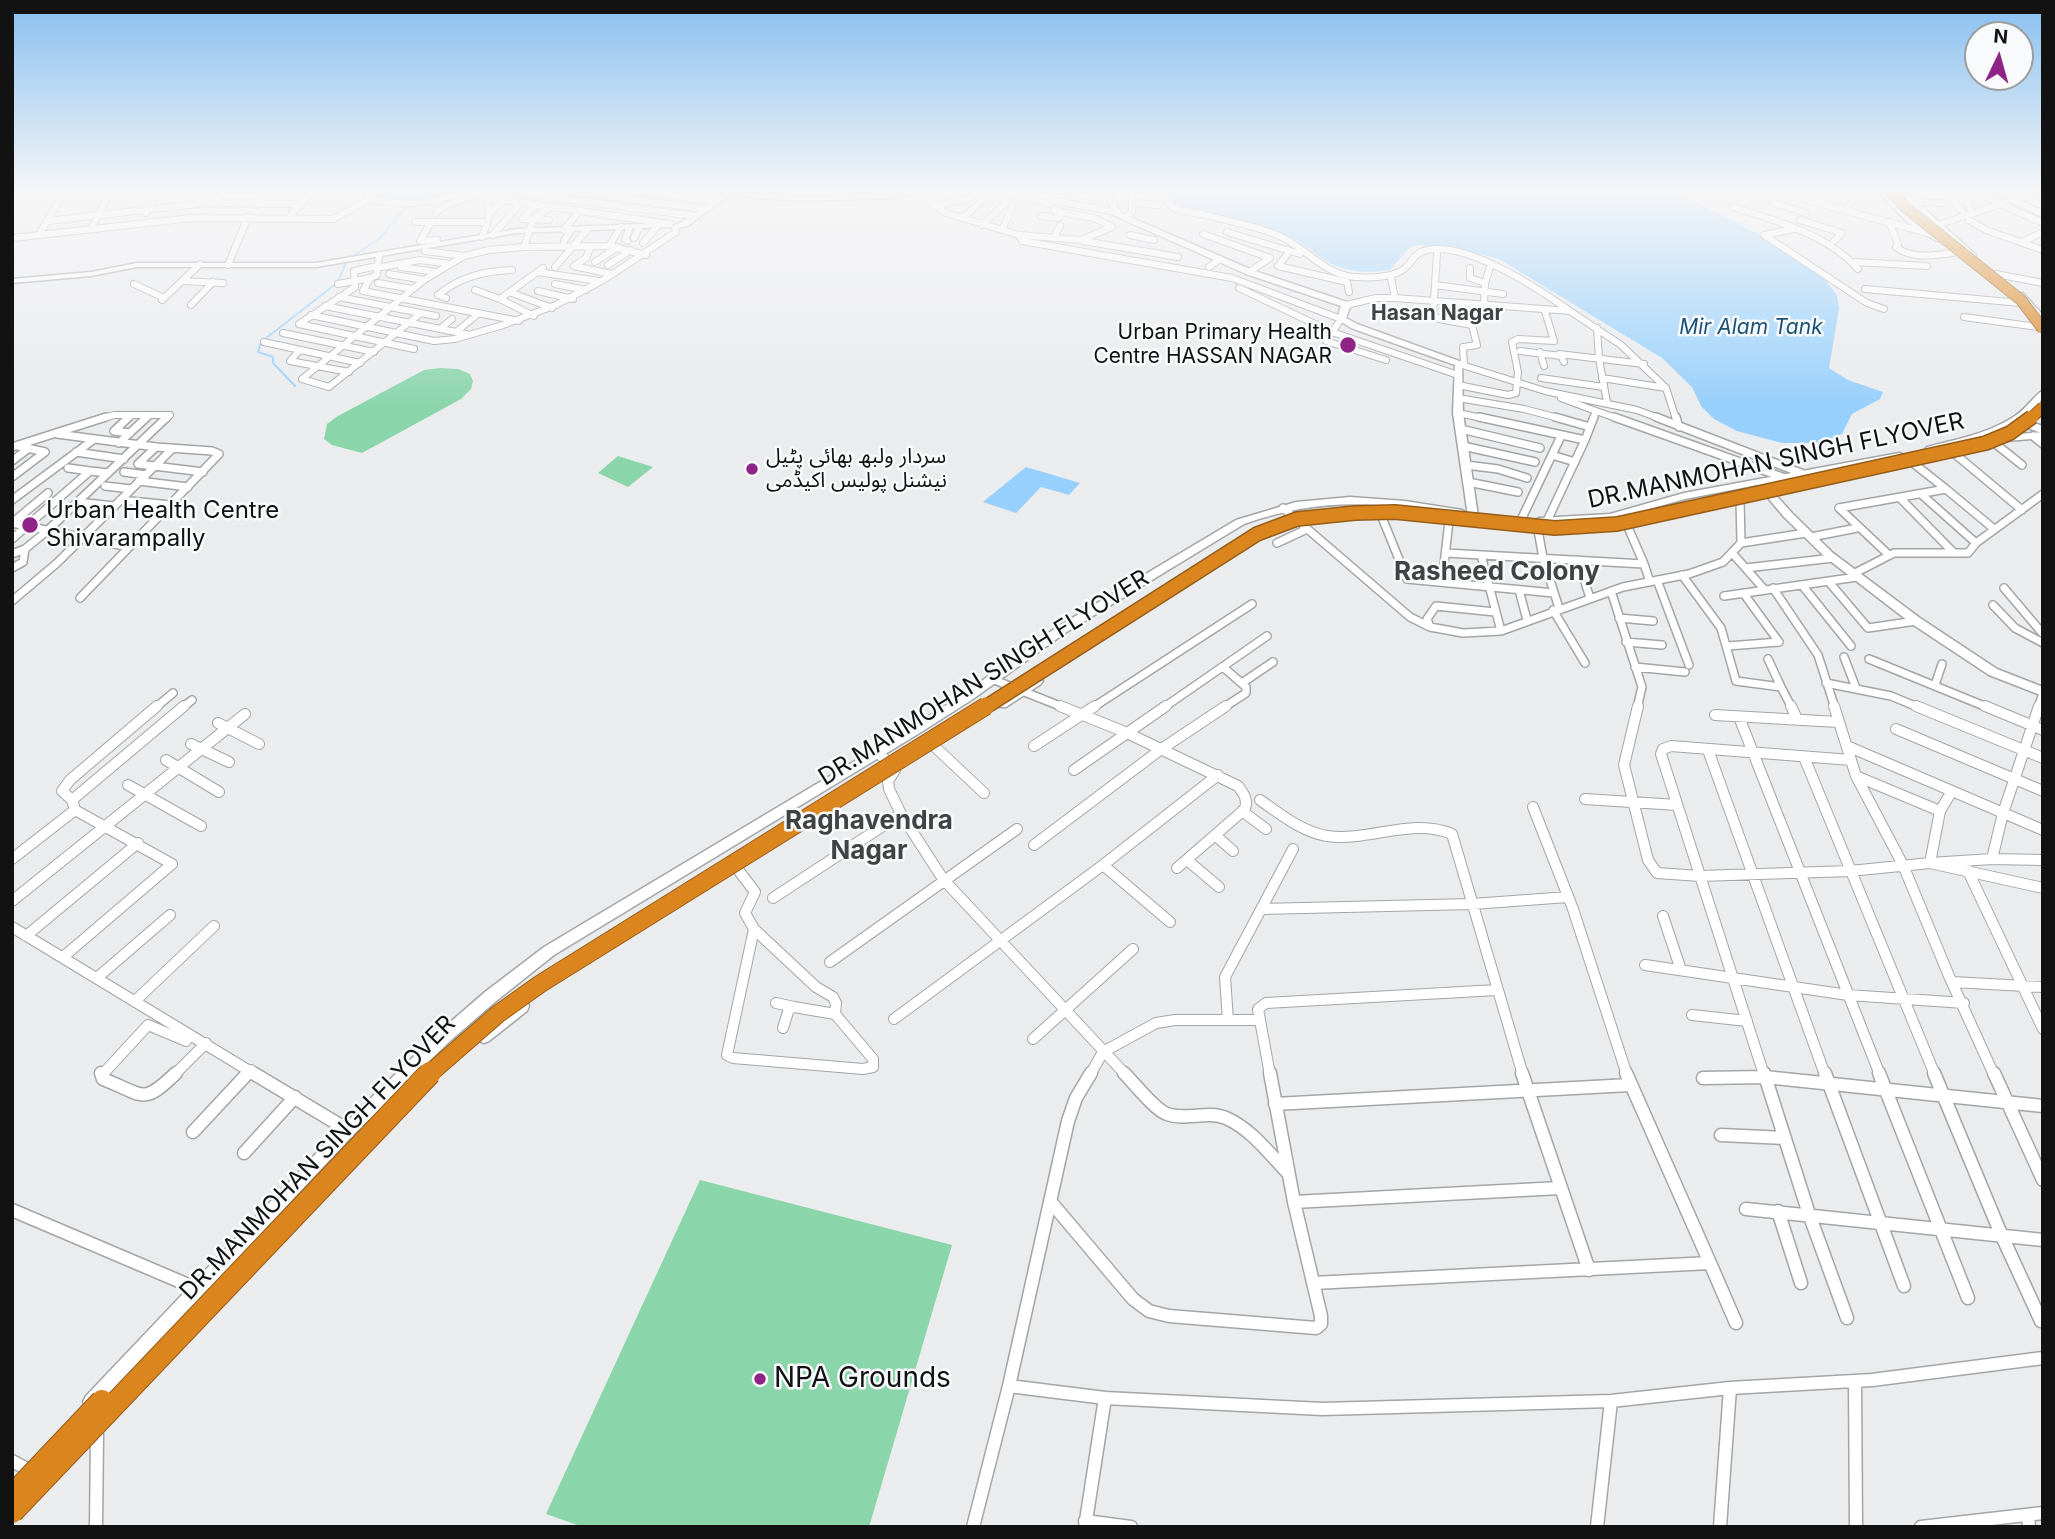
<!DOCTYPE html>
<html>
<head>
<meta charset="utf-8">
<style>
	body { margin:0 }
	#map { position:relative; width:2055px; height:1539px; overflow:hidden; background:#ebecee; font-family:Inter,sans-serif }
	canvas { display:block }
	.frame { position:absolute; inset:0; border:14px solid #121213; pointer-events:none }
	.north { position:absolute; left:1964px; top:21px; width:70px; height:70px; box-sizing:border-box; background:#f8fafc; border:2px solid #9c9d9f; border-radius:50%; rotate:5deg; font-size:19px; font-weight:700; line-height:28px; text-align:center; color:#121213 }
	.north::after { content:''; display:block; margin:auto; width:24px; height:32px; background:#8f2386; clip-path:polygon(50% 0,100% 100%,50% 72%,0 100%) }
</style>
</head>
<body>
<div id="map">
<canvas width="2055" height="1539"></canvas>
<div class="frame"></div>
<div class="north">N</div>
</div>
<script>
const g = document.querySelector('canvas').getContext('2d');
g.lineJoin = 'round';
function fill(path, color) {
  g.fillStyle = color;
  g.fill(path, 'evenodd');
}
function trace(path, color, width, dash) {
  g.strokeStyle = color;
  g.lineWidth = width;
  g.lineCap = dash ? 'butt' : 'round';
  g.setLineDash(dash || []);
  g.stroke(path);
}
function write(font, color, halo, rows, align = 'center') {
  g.font = font + ' Inter,"Noto Sans Arabic",sans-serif';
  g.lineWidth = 5;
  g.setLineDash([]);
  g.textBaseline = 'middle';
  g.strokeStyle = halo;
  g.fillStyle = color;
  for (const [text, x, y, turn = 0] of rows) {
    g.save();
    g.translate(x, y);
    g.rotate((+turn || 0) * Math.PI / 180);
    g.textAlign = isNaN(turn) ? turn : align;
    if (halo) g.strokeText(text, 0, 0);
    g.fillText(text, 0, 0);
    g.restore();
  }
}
fill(new Path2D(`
	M440,368l18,1 12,5 3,7 -2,8 -10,10 -99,54 -30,-8 -8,-6 3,-15 11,-8 86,-46z
	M618,456l35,11 -25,20 -30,-14z
	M700,1180l252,65 -83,282h-286l-37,-13z`), '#8bd5ab');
fill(new Path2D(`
	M376,191h84l-44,13 -44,-7z
	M1165,191h509l104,53 48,37 11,14 2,14 -10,59 19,12 35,12 -3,7 -28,15 -10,20 -23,9h-37l-45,-12 -23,-12 -13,-13 -9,-19 -30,-29 -163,-99 -41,-10 -40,-4 -8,2 -20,23c-16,2 -31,3 -47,-2 -22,-5 -35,-23 -55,-32 -25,-12 -98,-21 -113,-33 -3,-3 -7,-8 -10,-12z
	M1026,467l54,16 -11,12 -28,-8 -25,26 -33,-11z`), '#97d0fc');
trace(new Path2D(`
	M348,259l31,-20 30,-35
	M295,386l-22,-23v-6l-15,-5 3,-10 76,-59 9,-20`), '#97d0fc', 2);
const streetFar3 = new Path2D(`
	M371,191l-3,3 3,5c35,9 63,4 96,-8
	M567,191l138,18
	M636,191l78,10
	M1002,191l47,13 2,-4 65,12
	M1066,191l15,5 30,2
	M1161,191c4,5 8,14 13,17 6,4 19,4 26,6 26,6 52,11 77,21 28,11 46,40 78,42 14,1 41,1 51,-10 6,-5 7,-11 15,-15 39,-16 118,37 149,59l-175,-13 -4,-20
	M1774,191l157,43
	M1947,191l17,23
	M1965,191l14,3 64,29
	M1965,191l6,21
	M1998,191l18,8
	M335,192l17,1
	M521,193l173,23
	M920,193l26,20 73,22 3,6 210,37 109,41 -15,22 60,19
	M2022,196l21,10
	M503,200l167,24
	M2012,200l31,14
	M1912,202l31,1
	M213,203l12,-12
	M1133,203l26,2
	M1773,203l33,10
	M198,204l6,-13
	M537,204l-15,15 27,1
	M256,205l13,-14
	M934,206l32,-7 18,-8
	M1733,207c43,14 94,27 125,62
	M1846,210l13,-19
	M146,213l11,-22
	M436,213l9,-7 41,-15
	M489,213l26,-22
	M291,215l22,-24
	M1041,216l18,2 3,-6 -8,-2
	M1126,217l6,-5v-14l-4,-7
	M963,218l29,-27
	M1800,220l42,13 -8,8
	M1969,220l17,10 57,20
	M47,221l159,-18 95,1
	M415,222h72
	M431,222l-11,19 17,-1
	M1889,222l9,22
	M93,225l17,-34
	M982,225l26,-24
	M1938,225l101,-34
	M1794,229l-30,6 103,68 17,6
	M564,230l16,-20
	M1002,230l10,-23
	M1227,232l73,22
	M40,233l21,-36
	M1203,234l67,24 -21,14
	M493,235l29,-34
	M1019,235l62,5 31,-13 -18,-9 -32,-6
	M1130,235l24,5
	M482,237l7,-20 -1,-20 9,-6
	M12,238l180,-20 141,1 38,-20
	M634,238l5,-10
	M1053,238l7,-12
	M564,241l7,-11
	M627,241l-2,-2 4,-10
	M1083,241l95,16
	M2024,241l19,-9
	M643,243l13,-15
	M591,246l-5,12 -12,8 37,8
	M609,246l12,-19
	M524,247l9,-27 18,-14
	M1896,247c18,14 43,7 64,5
	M425,251l39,5
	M1289,252l-11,14 69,16 2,10
	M1437,254l-4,61 6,4 33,6 5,20 -14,2 1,17
	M379,255l-2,20 -7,3 -7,13 156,30
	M595,262l23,-15
	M1854,262l73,4
	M228,265l20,-48
	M608,265l23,-15
	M401,267l35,5
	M555,267l32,-37
	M1209,267l11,-8
	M376,268l44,-8 30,4
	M1470,268v10l15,5
	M537,272l62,9
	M389,274l35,6
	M1996,274l47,9
	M182,281l41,2
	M378,283l35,6
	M134,284l30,14
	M338,284l32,-6
	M555,284l31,6
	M1435,285l68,9
	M1239,288l93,44 126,43
	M1865,289l156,14
	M475,290l25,9
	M538,291l35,8
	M512,293l40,15
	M339,297l97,19
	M446,298l-8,-3c22,-18 46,-24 74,-25
	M162,300l38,-36
	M191,305l22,-23
	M1346,305l30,-7h19
	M1484,305l1,-22 5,-16
	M325,306l141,28
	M1570,311l51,34 45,43 10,31
	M421,313l-92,74 -27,-8 122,-99 40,-24 25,-6 35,-3 85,-1 37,9
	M311,315l123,26 21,-2 48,-14 53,-20 49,-26 71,-47 -1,-4
	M534,316l-34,-17 43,-31
	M1964,317l74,10
	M299,324l115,25
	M299,324l56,-37 -1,-16 23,-5
	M1597,328l2,31 8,43
	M440,329l12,-10
	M456,332l23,-19
	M283,333l91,19
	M264,342l96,21
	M300,350l-10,11 59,11
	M1520,351l41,5 3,6
	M1540,352l4,14
	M1559,354l85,10
	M1459,364l86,27 92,19 24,9
	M1541,378l63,9
	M1602,378l64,10
	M1458,385l50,10 8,-2 2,-21 -6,-30 6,-3 36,2 -9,-30
	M1458,398l66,11 38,10
	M1561,398l35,13 -3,8
	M1596,411l23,8
	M1458,413l29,6
	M100,419l14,-4h56l-4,4
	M127,419l5,-4
	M145,419l5,-4`);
const streetFar2 = new Path2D(`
	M129,417l-15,14 16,2
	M1479,417l106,23 5,-13 -35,-10
	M1614,417l171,61
	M1656,417l145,56
	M1676,417l3,10
	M2020,421l23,9
	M1590,427l4,-10
	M1461,429l79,19
	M57,434l99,13 56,4 7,3 -139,144
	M2033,436l10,8
	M119,443l28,-26
	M1997,445l25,20
	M1463,446l72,16
	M12,447l94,-30
	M156,447l-18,17 65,8
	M76,452l48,7
	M1955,454l67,56
	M1552,455l23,7
	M12,461l17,-13
	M1913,463l33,26
	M1466,465l32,4 29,9
	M68,468l22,3
	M124,472l22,3
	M12,477l33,-25 -27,-6
	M139,481l49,6
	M1468,482l50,10
	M105,486l26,3
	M1921,494l55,49
	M1901,499l53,54
	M12,500l81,-60
	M120,500l51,5
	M77,502l37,4
	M1283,508l127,109 20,10 33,6 38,-2 122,-44 66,-13 34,-12 18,-19 -1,-44
	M1839,508l107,-19 48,40
	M1839,508l50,47
	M1381,515l26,64 147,14
	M1521,520l40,-84
	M1547,521l38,-81
	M12,523l117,24
	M12,523l36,-30
	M1627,525l17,39
	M1538,530l5,28 16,50
	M1811,537l46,-9
	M12,539l78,-68 18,2
	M1277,543l30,-14
	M1741,543l65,-10
	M1446,553l198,11 6,18
	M12,554l13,-5 23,-19 119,-113
	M1733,554l31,35
	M1481,555l20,76
	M1578,560l12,38
	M12,568l11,-6 2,-13
	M1746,568l87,-10
	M1853,574l41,-21h74l8,-10 67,-49
	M1682,575l39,53 15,53 45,6 11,21
	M1657,580l32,85
	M1442,582l7,-61
	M1829,582l39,46 48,-7
	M1802,585l49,61
	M1773,588l45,67 17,53
	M2004,588l39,46
	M1519,590l8,30
	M1611,591l31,96 -5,21
	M1744,594l35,48
	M1724,596l133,-19
	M12,601l45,-38 115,-114
	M1993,605l22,23 28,15
	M1553,610l32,53
	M1619,618l34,3
	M1430,627l-3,-8 9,-13 59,6
	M1626,642l36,3
	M1728,646l51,-4
	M1844,657l12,31
	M1768,659l13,28
	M1869,659l120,49
	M1223,667l23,20v6l-23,15
	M1635,667l50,5
	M992,679l73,29
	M1242,683l31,-21
	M1826,683l65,13 29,12
	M1935,685l7,-21
	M155,708l18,-15
	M182,708l10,-8
	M1092,708l160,-104
	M1163,708l104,-72
	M2038,708l5,-15`);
const streetFar1 = new Path2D(`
	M1060,706l65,26 113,54c6,8 10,13 7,23l-68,59
	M1638,706l-14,59 24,95 9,13 43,3 150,-5 80,-8 113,25
	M1791,706l6,13
	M1834,706l22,70 47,89 46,111 45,99
	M1916,706l127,52
	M1985,706l58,24
	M1715,715l123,7
	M1739,717l141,358
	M218,723l41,21
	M1896,729l147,62
	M191,744l38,18
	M933,745l51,48
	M1034,746l61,-40
	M1847,746l196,84
	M1708,750l117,325
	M878,752l17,18 -7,11 1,8 12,25 42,65 183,196
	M1804,757l131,318
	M166,760l53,32
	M1074,770l92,-64
	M1856,776l84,35
	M128,785l73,41
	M1952,791l-12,20 -10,52 62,-4 51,1
	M1585,799l92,6
	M72,800l112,-94
	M1260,800c20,14 42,32 67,36 42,6 85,-19 125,-2l71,241
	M1533,807l40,102 54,166
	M1242,811l24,18
	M1215,835l18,16
	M1034,845l126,-95 66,-44
	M12,859l63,-49
	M1992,859l11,-46 36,-107
	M1187,860l32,27
	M1103,865l115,-90
	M736,867l19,25 -10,21 9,16
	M1967,869l76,160
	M773,898l128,-84
	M12,901l233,-187
	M1261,909l211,-5 96,-7
	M1663,916l18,54
	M12,927l244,148
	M754,929l62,58 17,10 3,6 -1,11 38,45v8l-10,2 -130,-11 -6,-3z
	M26,936l112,-93
	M63,957l109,-93 -97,-54 -3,-10 -10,-9 8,-11 87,-74
	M830,962l187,-133
	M1645,965l203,30 116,8
	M98,977l72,-62
	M1953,982l90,5
	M135,1001l79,-75
	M776,1003l18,4
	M1692,1015l55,6
	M894,1019l209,-154 67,57
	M1228,1020l-3,-43 68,-128
	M783,1028l6,-19 5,-2 41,7
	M1033,1039l100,-90
	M102,1075l46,-50 38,16
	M174,1075l32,-32
	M247,1075l4,-5
	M1090,1075l13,-23 53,-29 19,-3h85
	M1270,1075l-12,-66 8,-6 231,-13
	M1764,1075l-103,-321 2,-5 8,-3 180,14`);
const street = new Path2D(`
	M101,1073l2,6c41,16 39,27 73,-6
	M253,1073l95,57
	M1124,1073c10,10 31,37 43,41 19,7 40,-4 59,4 25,11 43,35 61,54
	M1522,1073l67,197
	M1764,1073l45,141 38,104
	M1825,1073l79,213
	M1879,1073l89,225
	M1934,1073l67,161 40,87
	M1994,1073l49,107
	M1703,1078l62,-1 278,29
	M1275,1104l355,-19
	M193,1132l55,-59
	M1721,1135l64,3
	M244,1153l51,-56
	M1050,1201l83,98 16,12 20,5 147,12 5,-4v-8l-27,-114 -24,-129
	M1294,1202l266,-14
	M1746,1209l297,31
	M12,1210l188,80
	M1778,1211l23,72
	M1710,1263l26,60
	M1313,1283l397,-20 -84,-190
	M1855,1382l1,145
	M1009,1386l96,12 217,11 289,-8 119,-13 142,-8 171,-22
	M93,1430l4,4 -1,93
	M12,1461l15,8
	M2028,1515l1,12
	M1085,1521l46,6
	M973,1527l36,-141 59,-265 8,-23 15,-25
	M1085,1527l20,-129
	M1597,1527l14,-126
	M1720,1527l10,-139
	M1921,1527l122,-14`);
const secondary = new Path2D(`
	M914,191h19l-41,7 -85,3 -79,-5 -40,30 -11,2 -4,-2 9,-4 44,-30 81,5 85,-3z
	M1102,191h8l11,22 131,57 95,32 3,5 -4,11 11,6 105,38 1,51 16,110 -1,2 -4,1 -5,-3 -16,-110 2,-48 -104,-37 -14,-9 4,-13 -95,-32 -131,-58z
	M1877,191h8l28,27 29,19v4h-6l-29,-19z
	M1897,191h8l71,64v4h-6z
	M668,223h3v4l-155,6 -200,34h-179l-46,9 -79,7v-4l79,-7 46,-9h179l200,-34z
	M2017,293h6l20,22v7l-26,-25z
	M2043,390c0,39 -84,55 -113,62l-5,-3 2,-2c30,-8 61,-13 88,-31 11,-7 18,-19 28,-26z
	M2043,432v6l-36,3 -5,-3 5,-3z
	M1899,453l3,1v4l-136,26 26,29 41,40 87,65 77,51 46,18v9l-54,-21 -77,-51 -87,-67 -41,-40 -27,-32 -72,14 -75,21 -71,4 -5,-3 5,-3 71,-4 74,-21z
	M1350,497l55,4 57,9 5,3 -5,3c-81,-14 -139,-20 -218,8l-179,109 -92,66 -55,35 -364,221 -59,47 -45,39 -97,94 -255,273 -6,3 -6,-3 -3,-6 3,-6 257,-271 97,-94 45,-39 59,-45 366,-219 55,-35 92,-66 179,-107 60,-18z
	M1037,677l6,4 -2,3 -35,23h-8l-2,-3 2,-3z
	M522,999l5,2 2,5 -2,5 -38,30 -5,2 -5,-2 -2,-5 2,-5z`);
trace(streetFar3, '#a4a5a7', 8);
trace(streetFar2, '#a4a5a7', 10);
trace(streetFar1, '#a4a5a7', 12);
trace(street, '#a4a5a7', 15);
trace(secondary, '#a4a5a7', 3);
trace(streetFar3, '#fff', 6);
trace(streetFar2, '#fff', 7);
trace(streetFar1, '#fff', 10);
trace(street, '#fff', 12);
fill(secondary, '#fff');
const highwayBridgeFar3 = new Path2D(`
	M1891,191l14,16 116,93 22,29
	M2030,419l13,-12`);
const highwayBridgeFar2 = new Path2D(`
	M984,708l273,-174 40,-15 58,-6 40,-1 160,16 62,-4 369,-81 24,-10 22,-16`);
const highwayBridgeFar1 = new Path2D(`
	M428,1075l70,-61 42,-30 446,-278`);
const highwayBridge = new Path2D(`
	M12,1496l90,-95
	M12,1512l418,-439`);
trace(highwayBridgeFar3, '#955d1a', 12, []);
trace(highwayBridgeFar2, '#955d1a', 16, []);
trace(highwayBridgeFar1, '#955d1a', 19, []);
trace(highwayBridge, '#955d1a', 24, []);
trace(highwayBridgeFar3, '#db851e', 10);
trace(highwayBridgeFar2, '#db851e', 13);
trace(highwayBridgeFar1, '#db851e', 17);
trace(highwayBridge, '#db851e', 22);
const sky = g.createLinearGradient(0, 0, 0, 406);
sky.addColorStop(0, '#87bff0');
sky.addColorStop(0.47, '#f6f6f7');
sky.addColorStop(1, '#f6f6f700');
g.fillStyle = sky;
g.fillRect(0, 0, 2055, 406);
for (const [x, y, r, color] of [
	[1348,345,9,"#8f2386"],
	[752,469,7,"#8f2386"],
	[30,525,9,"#8f2386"],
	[760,1379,7,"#8f2386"]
]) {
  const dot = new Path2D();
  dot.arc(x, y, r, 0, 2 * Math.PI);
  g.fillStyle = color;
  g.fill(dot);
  trace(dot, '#f8fafc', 2.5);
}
write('bold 21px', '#404243', '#f8fafc', [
	["Hasan Nagar",1437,314]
]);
write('italic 21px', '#1c5276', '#f8fafc', [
	["Mir Alam Tank",1751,328]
]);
write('21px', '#121213', '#f8fafc', [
	["Urban Primary Health",1332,333],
	["Centre HASSAN NAGAR",1332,357],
	["سردار ولبھ بھائی پٹیل",766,457,"left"],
	["نیشنل پولیس اکیڈمی",766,481,"left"]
], 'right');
write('24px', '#121213', '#f8fafc', [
	["DR.MANMOHAN SINGH FLYOVER",1776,461,-12],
	["DR.MANMOHAN SINGH FLYOVER",984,678,-32],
	["DR.MANMOHAN SINGH FLYOVER",318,1158,-46]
]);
write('24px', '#121213', '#f8fafc', [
	["Urban Health Centre",46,511],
	["Shivarampally",46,539]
], 'left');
write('bold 26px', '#404243', '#f8fafc', [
	["Rasheed Colony",1497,572],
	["Raghavendra",869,821],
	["Nagar",869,851]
]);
write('28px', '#121213', '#f8fafc', [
	["NPA Grounds",774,1379]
], 'left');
</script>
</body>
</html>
